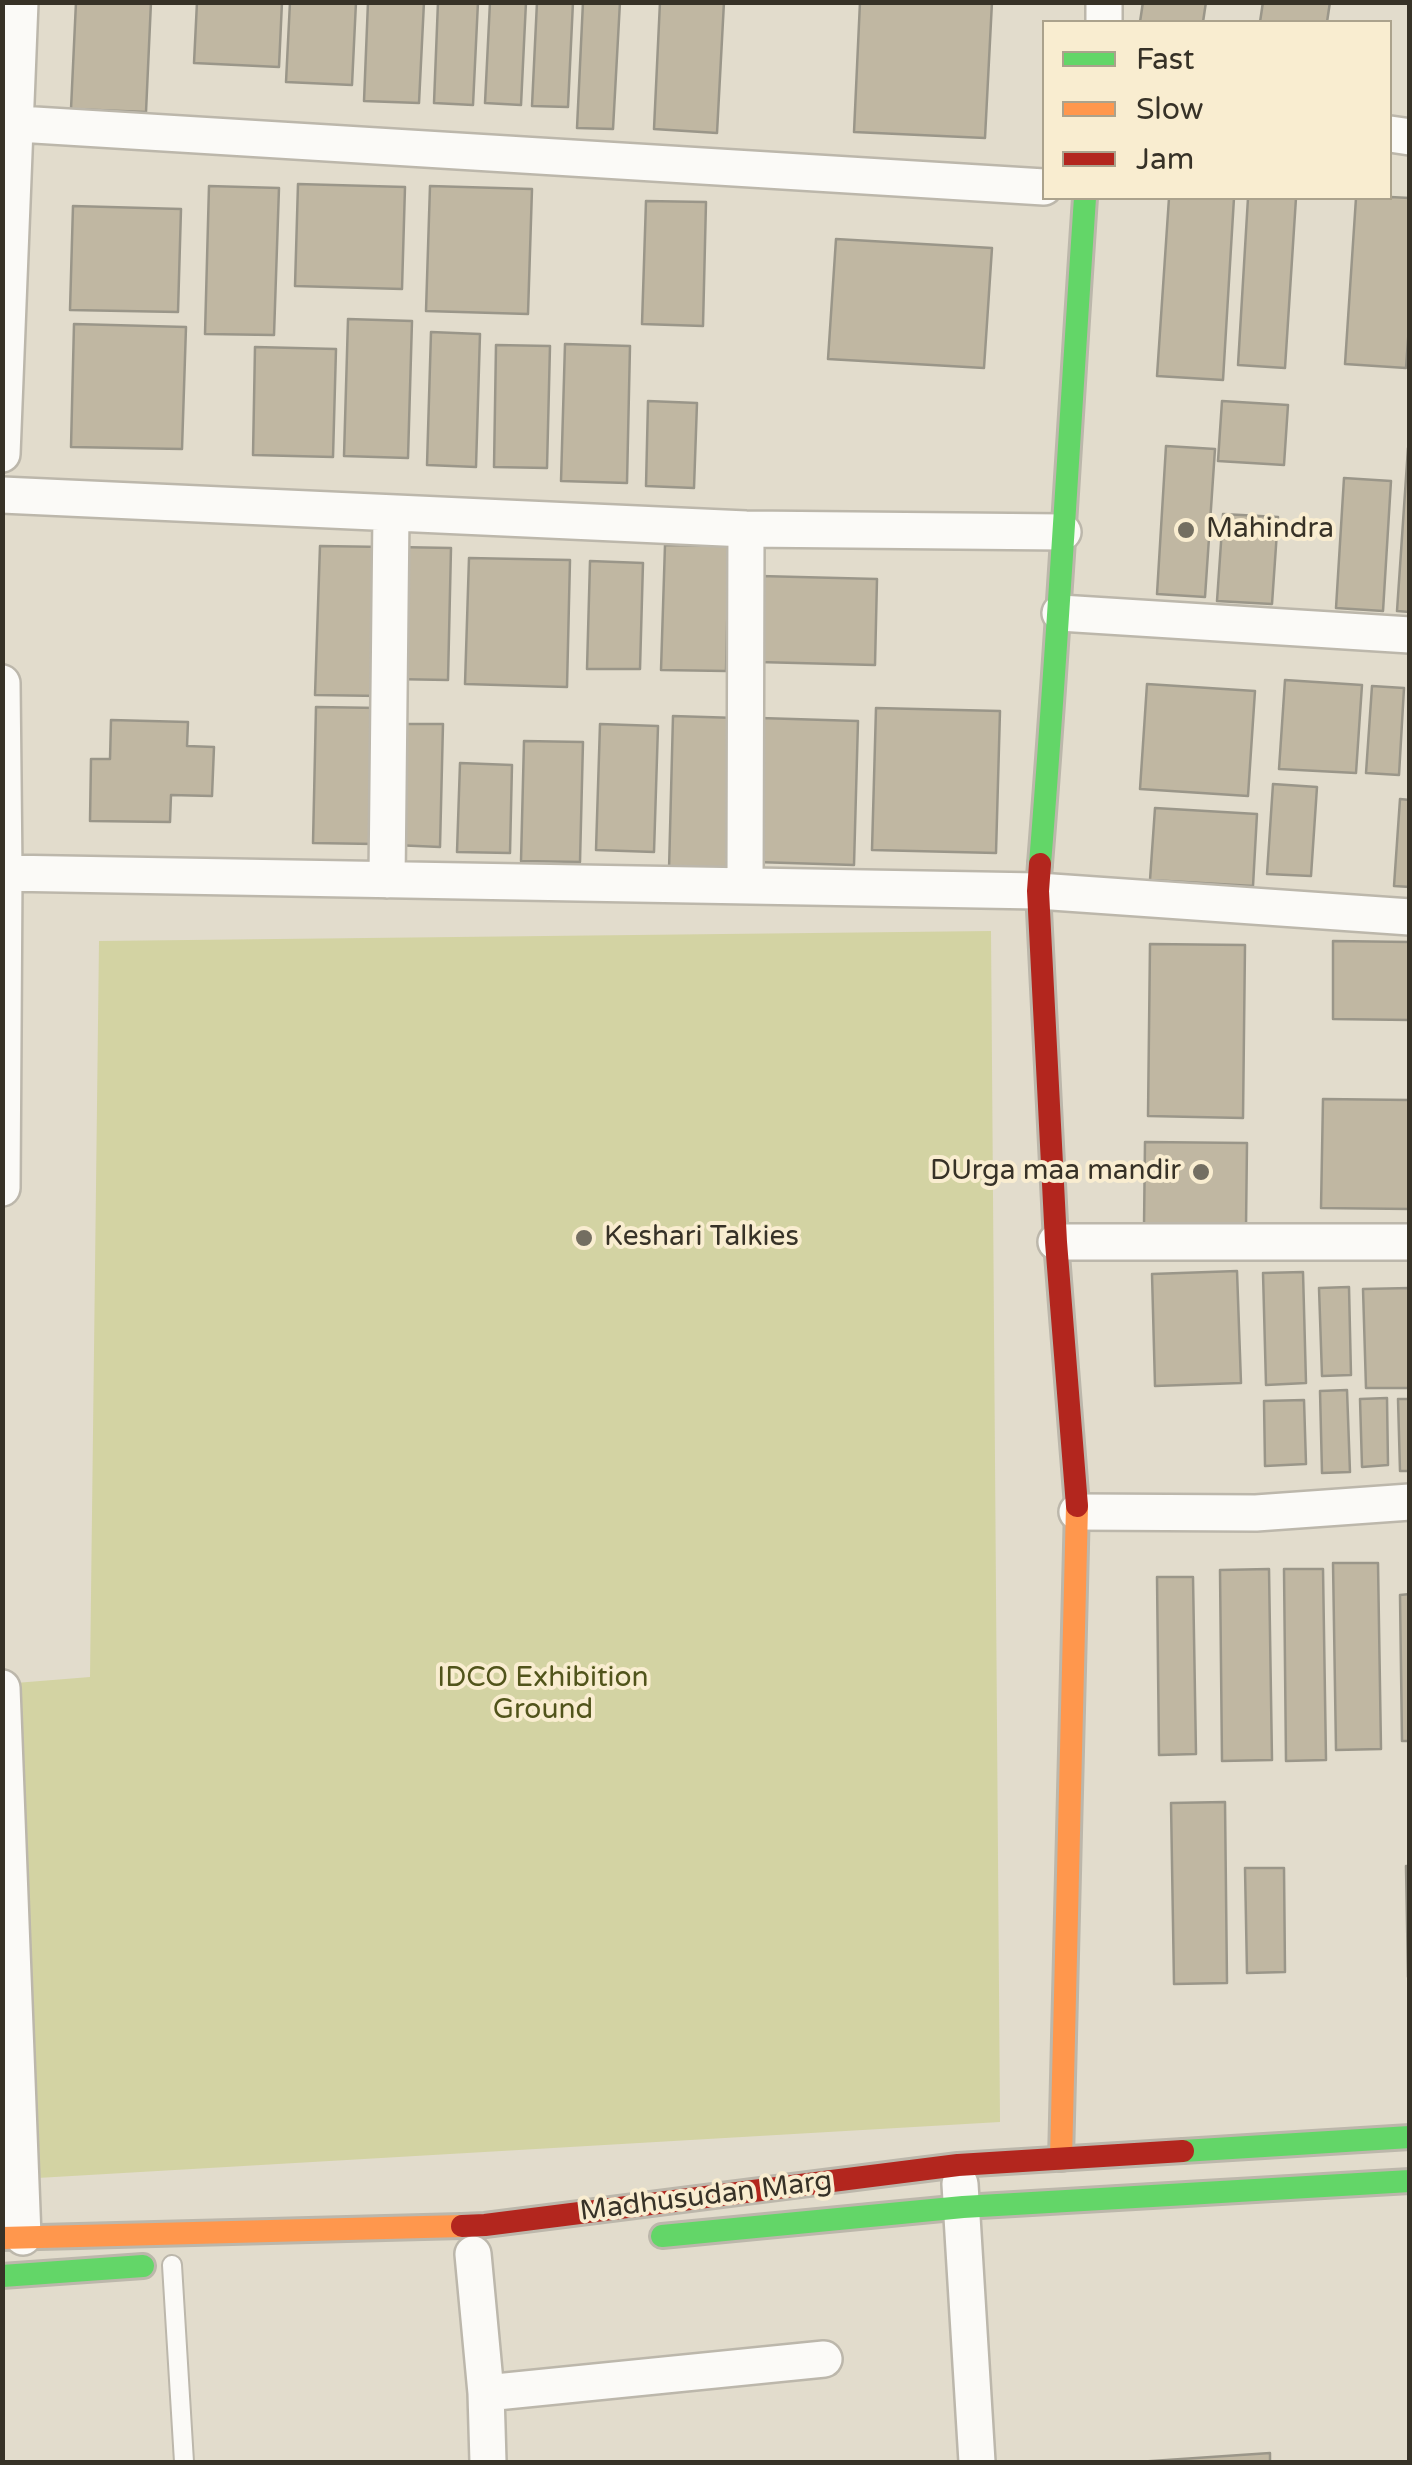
<!DOCTYPE html>
<html>
<head>
<meta charset="utf-8">
<style>
	body { margin:0 }
	#map { position:relative; width:1412px; height:2465px; overflow:hidden; background:#e2dccc; font-family:"Varela Round",sans-serif }
	canvas { display:block }
	.frame { position:absolute; inset:0; border:5px solid #373227; pointer-events:none }
	.legend { position:absolute; left:1042px; top:20px; width:350px; height:180px; box-sizing:border-box; background:#f9edd0; border:2px solid #aba28c; margin:0; padding:12px 18px; list-style:none; font-size:30px; color:#373227 }
	.legend li { display:flex; align-items:center; gap:20px; height:50px }
	.legend b { width:50px; border:2px solid #aba28c }
</style>
</head>
<body>
<div id="map">
<canvas width="1412" height="2465"></canvas>
<div class="frame"></div>
<ul class="legend">
<li><b style="height:12px;background:#63d668"></b>Fast</li>
<li><b style="height:12px;background:#ff974d"></b>Slow</li>
<li><b style="height:12px;background:#b3261e"></b>Jam</li>
</ul>
</div>
<script>
const g = document.querySelector('canvas').getContext('2d');
g.lineJoin = 'round';
function fill(path, color) {
  g.fillStyle = color;
  g.fill(path, 'evenodd');
}
function trace(path, color, width, dash) {
  g.strokeStyle = color;
  g.lineWidth = width;
  g.lineCap = dash ? 'butt' : 'round';
  g.setLineDash(dash || []);
  g.stroke(path);
}
function write(font, color, halo, rows, align = 'center') {
  g.font = font + ' "Varela Round",sans-serif';
  g.lineWidth = 8;
  g.setLineDash([]);
  g.textBaseline = 'middle';
  g.strokeStyle = halo;
  g.fillStyle = color;
  for (const [text, x, y, turn = 0] of rows) {
    g.save();
    g.translate(x, y);
    g.rotate((+turn || 0) * Math.PI / 180);
    g.textAlign = isNaN(turn) ? turn : align;
    if (halo) g.strokeText(text, 0, 0);
    g.fillText(text, 0, 0);
    g.restore();
  }
}
fill(new Path2D(`
	M991,931l9,1191 -997,58v-496l87,-7 9,-736z`), '#d3d3a3');
const building = new Path2D(`
	M76,2h75l-5,110 -75,-3z
	M197,2h85l-3,65 -85,-4z
	M290,2h66l-4,83 -66,-3z
	M368,2h56l-5,101 -55,-2z
	M438,2h40l-5,103 -39,-2z
	M490,2h36l-5,103 -36,-2z
	M537,2h36l-5,105 -36,-1z
	M583,2h37l-7,127 -36,-1z
	M660,2h64l-7,131 -63,-4z
	M860,2h132l-7,136 -131,-6z
	M1143,2h63l-3,20h-63z
	M1263,2h67l-3,20h-67z
	M298,184l107,3 -3,102 -107,-3z
	M209,186l70,2 -5,147 -69,-1z
	M430,186l102,3 -4,125 -102,-3z
	M1390,197l20,1v114l-4,56 -61,-4 11,-166z
	M1169,198h65l-11,182 -66,-4z
	M1248,198h48l-11,170 -47,-3z
	M646,201l60,1 -3,124 -61,-2z
	M73,206l108,3 -3,103 -108,-2z
	M836,239l156,9 -8,120 -156,-9z
	M348,319l64,2 -4,137 -64,-2z
	M74,324l112,3 -4,122 -111,-2z
	M431,332l49,2 -4,133 -49,-2z
	M565,344l65,2 -3,137 -66,-2z
	M496,345l54,1 -3,122 -53,-1z
	M255,347l81,2 -3,108 -80,-2z
	M648,401l49,2 -3,85 -48,-2z
	M1222,401l66,4 -4,60 -66,-4z
	M1166,446l49,3 -10,148 -48,-3z
	M1408,448h2v164l-13,-1z
	M1344,478l47,3 -8,130 -47,-3z
	M1223,514l55,3 -6,87 -55,-3z
	M665,545l64,1 -3,125 -65,-1z
	M320,546l65,1 -4,149 -66,-1z
	M396,547l55,1 -3,132 -56,-1z
	M469,558l101,2 -3,127 -102,-3z
	M590,561l53,2 -3,106h-53z
	M760,576l117,3 -2,86 -117,-3z
	M1285,680l77,5 -6,88 -77,-4z
	M1147,684l108,7 -7,105 -108,-7z
	M1372,686l32,2 -5,87 -33,-2z
	M316,707l63,1 -4,136 -62,-1z
	M876,708l124,3 -4,142 -124,-3z
	M673,716l64,2 -4,154 -64,-2z
	M760,718l98,3 -4,144 -98,-3z
	M111,720l77,2 -1,24 27,1 -2,49 -41,-1 -1,27 -80,-1 1,-62h19z
	M398,724h45l-3,123 -46,-2z
	M600,724l58,2 -4,126 -58,-2z
	M524,741l59,1 -3,120 -59,-1z
	M460,763l52,2 -2,88 -53,-1z
	M1273,784l44,3 -6,89 -44,-2z
	M1400,799l10,1v87l-16,-1z
	M1155,808l102,6 -4,72 -103,-6z
	M1333,941l77,1v78l-77,-1z
	M1150,944l95,1 -2,173 -95,-2z
	M1323,1099l87,1v109l-89,-1z
	M1145,1142l102,1 -1,84 -102,-1z
	M1237,1271l4,112 -86,3 -3,-112z
	M1303,1272l3,111 -40,2 -3,-112z
	M1349,1287l2,88 -29,1 -3,-88z
	M1410,1288v100h-44l-3,-99z
	M1347,1390l3,82 -28,1 -2,-82z
	M1387,1398l1,67 -26,2 -2,-68z
	M1398,1399h12v72h-10z
	M1304,1400l2,64 -41,2 -1,-65z
	M1333,1563h45l3,186 -45,1z
	M1269,1569l3,191 -50,1 -2,-191z
	M1284,1569h39l3,191 -40,1z
	M1157,1577h36l3,177 -37,1z
	M1410,1594v147h-8l-2,-146z
	M1225,1802l2,181 -53,1 -3,-181z
	M1406,1866h4v111h-2z
	M1245,1868h39l1,104 -38,1z
	M1270,2453v9h-133z`);
fill(building, '#c0b7a2');
trace(building, '#9a9689', 2.5);
const lane = new Path2D(`
	M172,2265l12,197`);
const street = new Path2D(`
	M1104,22v-20
	M2,123l1042,64
	M1390,134l20,3
	M2,454l18,-452
	M2,495l744,34 317,3
	M1060,613l350,22
	M2,683l2,190
	M387,880l4,-367
	M745,886l1,-357
	M2,1188l2,-315 1034,18 372,26
	M1056,1242h354
	M1077,1512l179,1 154,-11
	M2,1688l21,549
	M960,2184l17,278
	M473,2254l13,139 2,69
	M486,2393l338,-34`);
const fast = new Path2D(`
	M1040,864c18,-222 30,-444 45,-666
	M1183,2151l227,-14
	M662,2236l301,-29 447,-26
	M2,2276l141,-10`);
const slow = new Path2D(`
	M1061,2159l16,-653
	M2,2238l460,-12`);
const jam = new Path2D(`
	M1040,864l-2,27 18,351 21,264
	M462,2226l23,-1 473,-60 225,-14`);
trace(lane, '#bcb7ab', 22);
trace(street, '#bcb7ab', 40);
trace(fast, '#bcb7ab', 28);
trace(slow, '#bcb7ab', 28);
trace(jam, '#bcb7ab', 28);
trace(lane, '#fbfaf7', 18);
trace(street, '#fbfaf7', 35);
trace(fast, '#63d668', 22);
trace(slow, '#ff974d', 22);
trace(jam, '#b3261e', 22);
for (const [x, y, r, color] of [
	[1186,530,10,"#736e61"],
	[1201,1172,10,"#736e61"],
	[584,1238,10,"#736e61"]
]) {
  const dot = new Path2D();
  dot.arc(x, y, r, 0, 2 * Math.PI);
  g.fillStyle = color;
  g.fill(dot);
  trace(dot, '#f9edd0', 4);
}
write('28px', '#373227', '#f9edd0', [
	["Mahindra",1206,530],
	["DUrga maa mandir",1181,1172,"right"],
	["Keshari Talkies",604,1238]
], 'left');
write('28px', '#51541b', '#f9edd0', [
	["IDCO Exhibition",543,1679],
	["Ground",543,1711]
]);
write('28px', '#373227', '#f9edd0', [
	["Madhusudan Marg",706,2197,-7]
]);
</script>
</body>
</html>
